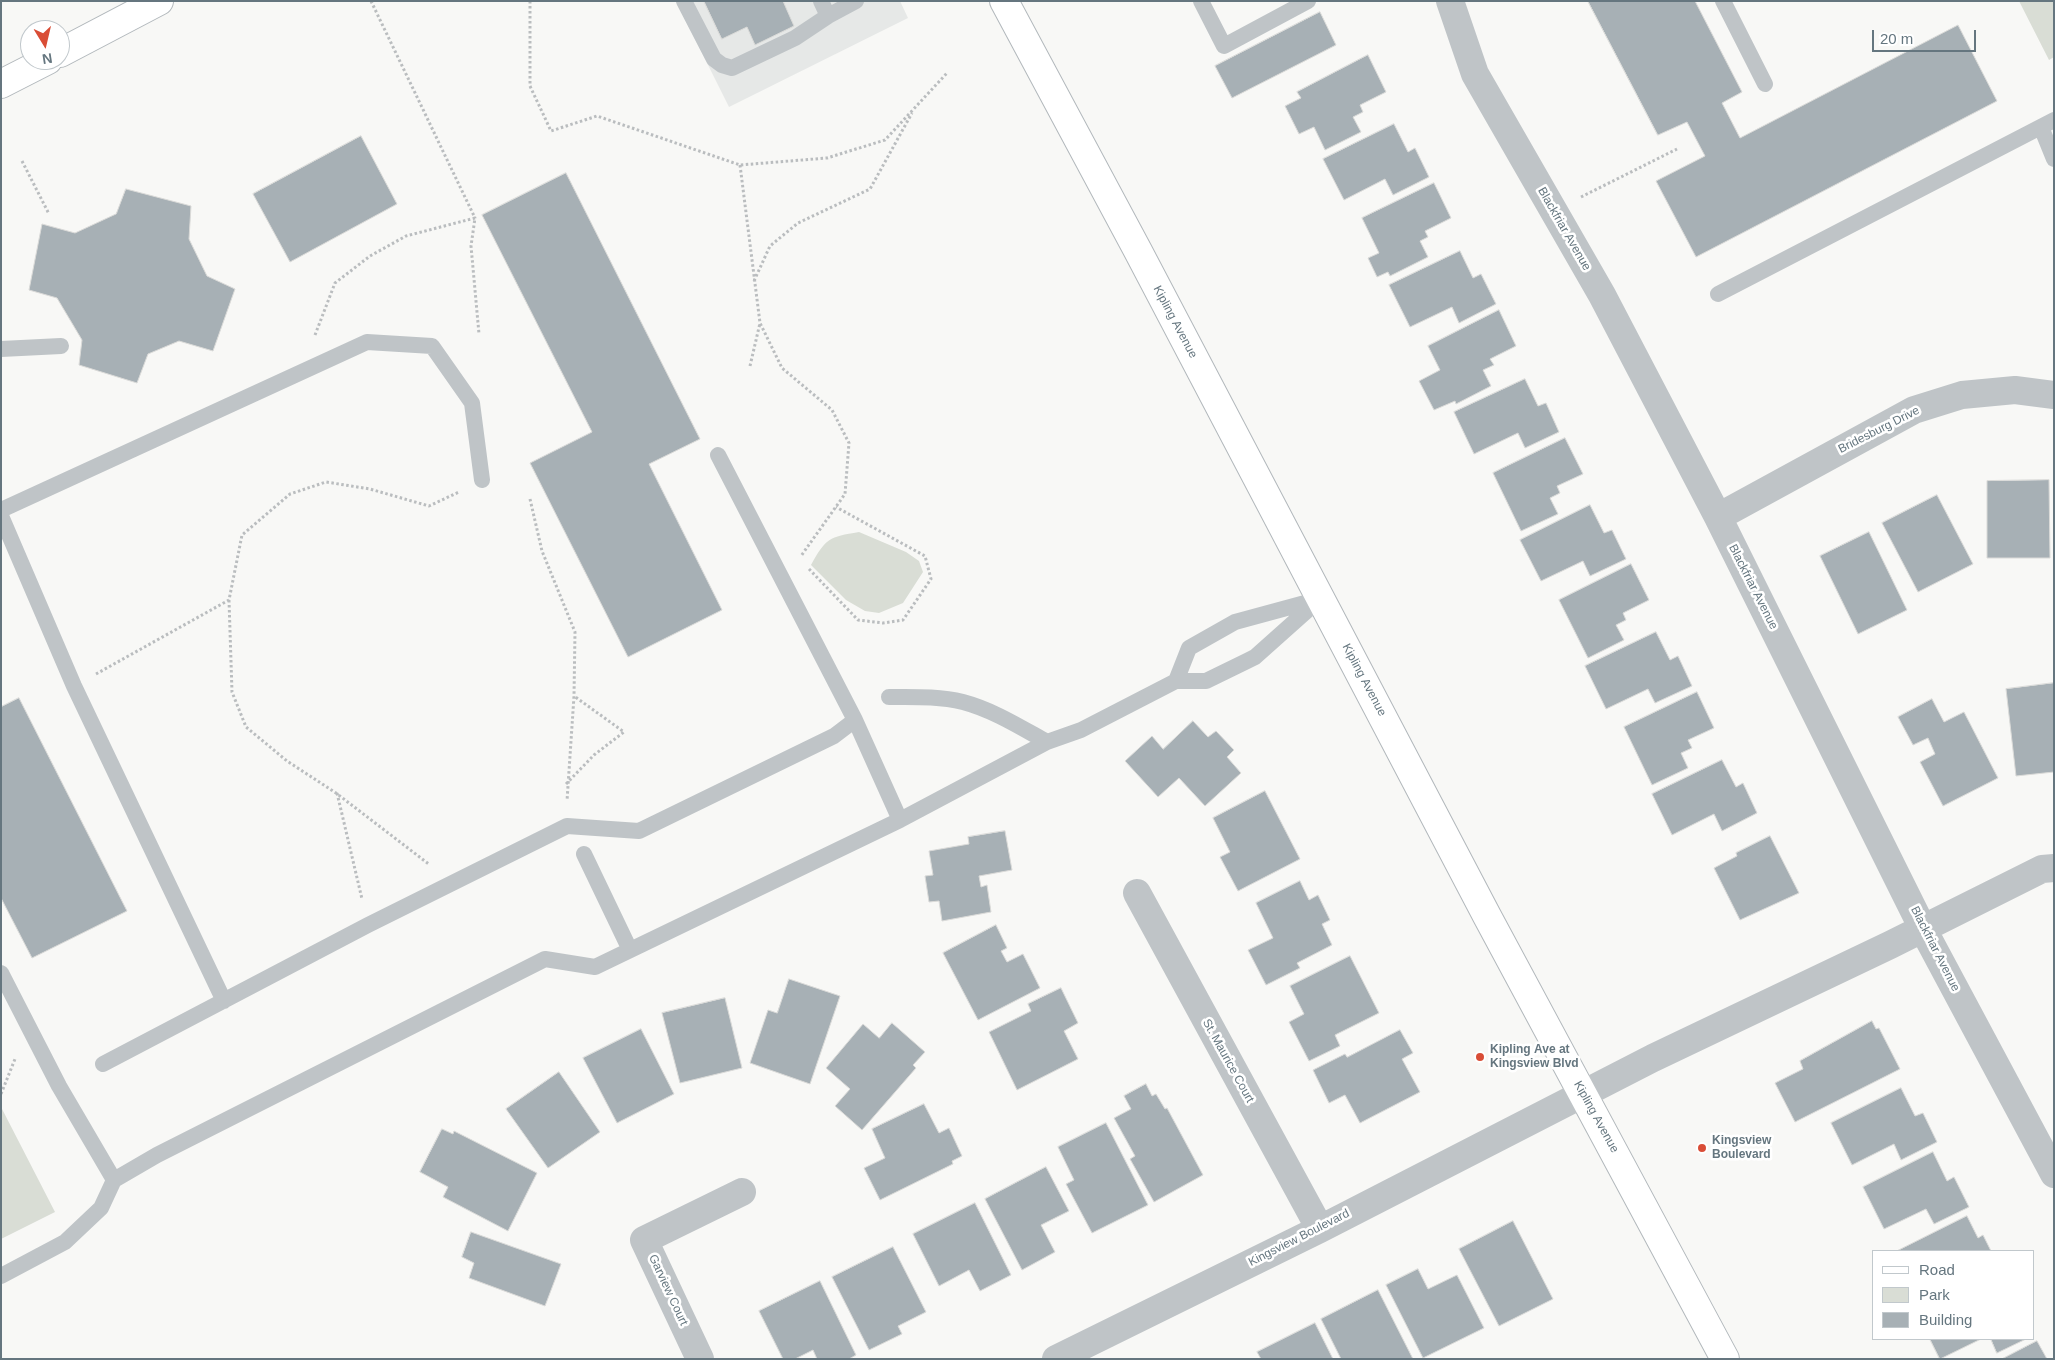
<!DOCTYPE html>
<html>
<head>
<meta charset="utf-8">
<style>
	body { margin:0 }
	#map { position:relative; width:2055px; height:1360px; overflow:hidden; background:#f8f8f6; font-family:Arial,sans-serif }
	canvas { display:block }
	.frame { position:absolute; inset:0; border:2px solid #65767f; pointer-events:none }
	.legend { position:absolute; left:1872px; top:1250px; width:162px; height:90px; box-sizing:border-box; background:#fff; border:1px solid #c1c8cc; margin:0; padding:6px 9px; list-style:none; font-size:15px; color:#65767f }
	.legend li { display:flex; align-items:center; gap:10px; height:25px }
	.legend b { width:25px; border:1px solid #c1c8cc }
	.north { position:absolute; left:20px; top:20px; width:50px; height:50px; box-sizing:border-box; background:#fff; border:1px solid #c1c8cc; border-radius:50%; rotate:171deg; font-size:14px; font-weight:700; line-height:20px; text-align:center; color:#65767f }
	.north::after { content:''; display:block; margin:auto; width:18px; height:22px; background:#d94d36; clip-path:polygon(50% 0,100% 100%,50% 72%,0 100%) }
	.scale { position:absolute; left:1872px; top:30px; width:104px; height:22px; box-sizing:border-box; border:2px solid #65767f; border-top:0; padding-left:6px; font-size:15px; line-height:18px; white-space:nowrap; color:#65767f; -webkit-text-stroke:4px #fff; paint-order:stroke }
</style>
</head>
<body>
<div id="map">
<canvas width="2055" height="1360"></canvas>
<div class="frame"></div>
<ul class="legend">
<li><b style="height:6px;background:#fff"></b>Road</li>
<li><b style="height:14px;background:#d9ddd5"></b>Park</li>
<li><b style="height:14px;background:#a7b0b5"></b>Building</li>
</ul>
<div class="north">N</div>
<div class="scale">20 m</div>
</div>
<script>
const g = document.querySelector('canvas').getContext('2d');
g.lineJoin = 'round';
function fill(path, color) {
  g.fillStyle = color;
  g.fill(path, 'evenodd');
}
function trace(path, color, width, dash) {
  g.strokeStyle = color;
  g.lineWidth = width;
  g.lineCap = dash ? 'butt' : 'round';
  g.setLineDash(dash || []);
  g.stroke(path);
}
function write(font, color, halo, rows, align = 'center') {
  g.font = font + ' Arial,sans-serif';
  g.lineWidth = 5;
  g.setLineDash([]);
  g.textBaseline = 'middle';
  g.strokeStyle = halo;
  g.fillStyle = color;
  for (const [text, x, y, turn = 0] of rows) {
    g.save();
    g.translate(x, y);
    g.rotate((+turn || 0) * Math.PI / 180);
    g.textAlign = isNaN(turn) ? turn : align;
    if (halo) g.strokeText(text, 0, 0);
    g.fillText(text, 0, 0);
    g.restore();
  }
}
fill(new Path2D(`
	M676,1h224l8,17 -179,89z`), '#e6e8e7');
fill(new Path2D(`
	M2019,1h35v56l-5,3z
	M859,532l47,20 13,9 4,11 -20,31 -24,10 -14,-2 -19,-11 -35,-35c15,-27 18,-28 48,-33z
	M1,1107l54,105 -54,27z`), '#d9ddd5');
const building = new Path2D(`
	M704,1h79l11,25 -39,19 -8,-18 -25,12z
	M1588,1h107l47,91 -20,11 18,35 218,-113 39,76 -301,156 -40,-76 49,-25 -18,-34 -29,13z
	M1320,12l16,33 -104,53 -17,-32z
	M1368,55l18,37 -26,13 3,7 -10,5 8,15 -36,18 -11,-23 -15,7 -14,-28 16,-8 -4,-6z
	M1394,124l14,28 7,-4 14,29 -36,18 -8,-16 -41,21 -21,-41z
	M361,136l36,68 -107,58 -37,-68z
	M566,173l134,266 -51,25 73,146 -94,47 -98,-194 62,-31 -110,-217z
	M1434,183l17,35 -26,13 3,6 -8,4 8,16 -38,19 -2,-4 -11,5 -9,-19 11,-5 -17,-35z
	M126,189l65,17 -2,33 18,37 28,13 -22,62 -34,-10 -31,13 -11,29 -58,-18 3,-25 -25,-42 -28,-8 13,-66 33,9 41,-19z
	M1460,251l13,27 8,-4 15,30 -37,19 -7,-16 -42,20 -21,-42z
	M1499,310l17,36 -26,13 4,6 -11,5 8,16 -35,18 -1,-3 -21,9 -15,-29 21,-11 -12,-24z
	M1525,379l13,27 8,-3 13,29 -34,16 -7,-15 -44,21 -20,-42z
	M1565,438l18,36 -26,12 3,7 -10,5 8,16 -37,17 -28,-58z
	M2049,480l1,78h-63v-77z
	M1937,495l36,69 -55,28 -36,-69z
	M1590,505l14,28 8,-3 14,29 -36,17 -7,-15 -42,20 -21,-41z
	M1869,532l38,78 -49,24 -38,-78z
	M1631,564l18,36 -26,13 3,7 -10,5 8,15 -36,18 -29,-58z
	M1656,632l14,28 8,-4 14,30 -37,17 -7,-14 -42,20 -21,-43z
	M2054,683v89l-38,4 -10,-87z
	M1697,692l17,36 -26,12 4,8 -11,5 7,15 -36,17 -28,-58z
	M19,698l108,213 -95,47 -31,-60v-191z
	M1932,699l12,23 20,-10 34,66 -55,28 -23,-44 15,-8 -7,-16 -15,7 -15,-28z
	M1193,721l15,16 8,-6 18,19 -7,7 14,16 -36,33 -26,-28 -21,19 -33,-36 27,-25 11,13z
	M1722,760l14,27 7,-4 14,30 -35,18 -8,-17 -42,21 -20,-41z
	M1265,791l35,68 -62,32 -18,-34 10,-5 -17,-34z
	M1005,831l7,39 -33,6 2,11 6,-2 4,27 -49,9 -3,-20 -10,1 -4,-26 8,-1 -4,-24 40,-7 -1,-7z
	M1770,836l29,57 -59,27 -26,-52 23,-12 -1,-3z
	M1300,881l9,19 9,-5 12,25 -8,4 10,21 -35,18 3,5 -34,17 -18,-35 25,-12 -17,-35z
	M996,925l11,23 -6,3 6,11 16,-8 17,34 -62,32 -35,-67z
	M1350,956l29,57 -44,22 5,11 -31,15 -20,-39 15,-8 -14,-28z
	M789,979l51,17 -30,88 -60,-21 18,-53 9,3z
	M1061,988l17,35 -14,8 14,28 -61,31 -28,-58 42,-21 -3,-7z
	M725,998l17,70 -62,15 -18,-70z
	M1872,1021l4,8 3,-1 21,41 -105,53 -20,-39 28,-14 -3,-8z
	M892,1023l33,29 -12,13 3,3 -54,62 -27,-24 15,-17 -24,-21 37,-44 16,14z
	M641,1029l33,65 -57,29 -34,-65z
	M1400,1030l13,23 -11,6 18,33 -60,31 -15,-28 -16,8 -16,-33 32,-16 2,3z
	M559,1072l41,60 -52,36 -42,-59z
	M1146,1084l6,12 4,-2 9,15 2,-1 36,67 -49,27 -24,-43 5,-3 -21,-38 17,-9 -7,-13z
	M1901,1088l14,28 8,-3 14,29 -36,18 -7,-16 -42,21 -21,-42z
	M924,1104l15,29 10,-5 13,28 -10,5 1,3 -73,36 -16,-32 21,-10 -13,-29z
	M1106,1123l42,82 -56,28 -26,-49 8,-4 -16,-33z
	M442,1129l11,5 1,-3 83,42 -29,58 -65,-34 5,-10 -28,-15z
	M1933,1152l14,29 7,-4 15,30 -35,17 -8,-15 -42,20 -21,-42z
	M1046,1167l23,44 -28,14 14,27 -33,18 -37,-71z
	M975,1203l36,72 -31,16 -11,-21 -30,16 -26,-52z
	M1967,1216l11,22 5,-3 8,16h-94z
	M1513,1221l40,78 -54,27 -40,-77z
	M471,1232l90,32 -16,42 -76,-28 5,-15 -12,-6z
	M893,1247l33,65 -28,14 4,8 -33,16 -37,-73z
	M1418,1269l10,20 29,-14 27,53 -61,30 -37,-73z
	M820,1281l36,74 -7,4h-32l-4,-9 -18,9h-12l-24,-48z
	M1378,1290l35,69h-72l-20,-40z
	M1315,1323l18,36h-72l-4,-7z
	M1930,1339h51l-41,20z
	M1991,1339h35l-29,14z
	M2037,1341l10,18h-45z`);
fill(building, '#a7b0b5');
trace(building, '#dadad8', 1);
const secondary = new Path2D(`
	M1004,1l134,250 349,665 238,443
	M60,53l99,-52
	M1,84l47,-24`);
trace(secondary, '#b2b8bc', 30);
trace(new Path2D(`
	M371,1l104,217
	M530,1v85l21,45 46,-15 143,49 87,-7 58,-18 62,-67
	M22,161l27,53
	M740,165l20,158 22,45 50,42 17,33 -4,51 -44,62
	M1581,197l96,-48
	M754,281l16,-35 28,-23 72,-34 42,-76
	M315,335l20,-52 35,-27 36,-20 69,-18 -4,28 8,88
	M750,366l10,-43
	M530,499l12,52 33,81 -1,64
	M809,569l49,51 25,3 20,-3 28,-41 -6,-23 -89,-49
	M229,600l3,92 14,35 41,34 49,32 94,72
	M96,674l133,-74 13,-65 48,-41 36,-12 44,7 59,17 30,-14
	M566,784l28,-29 30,-23 -50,-36 -7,105
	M337,793l25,106
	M1,1094l14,-35`), '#babdbf', 3, [2.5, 2.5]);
trace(new Path2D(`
	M684,1l30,58 8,6 10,3 63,-30 33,-22
	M821,1l7,15 28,-15
	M1201,1l23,45 84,-45
	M1723,1l42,83
	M2041,127l13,32
	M1718,294l336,-174
	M1,349l60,-3
	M718,455l137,265 45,100
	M1,510l366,-168 65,4 40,57 10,77
	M1,516l73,170 150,315
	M1176,681l13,-33 46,-26 81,-22
	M889,697c25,0 50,-1 74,5 30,8 57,25 84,40
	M584,854l46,96
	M1,973l58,113 55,94 -13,28 -36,34 -64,34
	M103,1064l265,-139 199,-99 72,5 195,-95 21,-16
	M114,1180l43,-25 388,-196 50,8 305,-147 147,-78 34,-12 95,-49h30l41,-20 8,-4 65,-58`), '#bfc4c7', 16);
trace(new Path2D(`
	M1450,1l25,73 127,221 116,222 205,412 131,245
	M1718,517l196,-107 48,-15 53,-5 39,5
	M1137,893l183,336
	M700,1359l-56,-119 98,-48
	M1056,1359l264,-130 333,-171 237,-113 152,-76 12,-1`), '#bfc4c7', 28);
trace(secondary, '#fff', 28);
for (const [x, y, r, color] of [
	[1480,1057,5,"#d94d36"],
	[1702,1148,5,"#d94d36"]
]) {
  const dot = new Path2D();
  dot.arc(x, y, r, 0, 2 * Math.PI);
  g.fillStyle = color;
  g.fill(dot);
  trace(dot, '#fff', 2);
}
write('12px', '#65767f', '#fff', [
	["Blackfriar Avenue",1564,229,60],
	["Kipling Avenue",1175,322,62],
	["Bridesburg Drive",1879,430,-27],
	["Blackfriar Avenue",1753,587,63],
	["Kipling Avenue",1364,680,62],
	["Blackfriar Avenue",1935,949,63],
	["St. Maurice Court",1228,1061,61],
	["Kipling Avenue",1596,1117,61],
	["Kingsview Boulevard",1299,1238,-27],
	["Garview Court",668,1290,65]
]);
write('bold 12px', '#65767f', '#fff', [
	["Kipling Ave at",1490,1050],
	["Kingsview Blvd",1490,1064],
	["Kingsview",1712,1141],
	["Boulevard",1712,1155]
], 'left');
</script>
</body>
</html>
